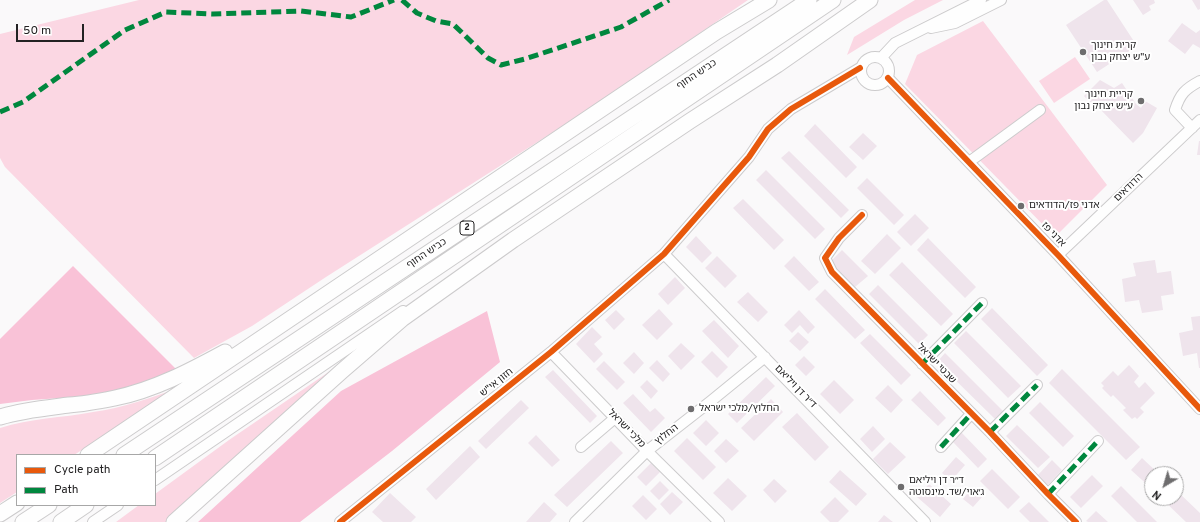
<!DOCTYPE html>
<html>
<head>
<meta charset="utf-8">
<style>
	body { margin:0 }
	#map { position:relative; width:1200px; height:522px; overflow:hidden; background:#faf9fa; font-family:Overpass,sans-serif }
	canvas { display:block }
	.legend { position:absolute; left:16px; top:454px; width:140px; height:52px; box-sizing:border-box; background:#fff; border:1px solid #a7a7a7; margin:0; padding:5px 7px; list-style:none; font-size:12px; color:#232223 }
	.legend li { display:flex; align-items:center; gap:8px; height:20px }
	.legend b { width:20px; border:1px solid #a7a7a7 }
	.north { position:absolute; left:1144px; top:466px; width:40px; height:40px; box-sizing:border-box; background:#fff; border:1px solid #a7a7a7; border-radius:50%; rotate:218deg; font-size:11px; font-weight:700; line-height:16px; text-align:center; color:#232223 }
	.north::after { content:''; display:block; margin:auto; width:14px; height:18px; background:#6e6d6e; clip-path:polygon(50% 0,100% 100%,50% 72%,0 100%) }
	.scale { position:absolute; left:16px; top:24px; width:68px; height:18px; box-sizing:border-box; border:2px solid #232223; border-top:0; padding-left:5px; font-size:12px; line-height:14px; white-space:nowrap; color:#232223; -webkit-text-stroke:3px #fff; paint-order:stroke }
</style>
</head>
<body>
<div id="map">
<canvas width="1200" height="522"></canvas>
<ul class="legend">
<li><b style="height:5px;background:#e8590c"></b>Cycle path</li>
<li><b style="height:5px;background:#00873e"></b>Path</li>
</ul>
<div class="north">N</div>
<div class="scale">50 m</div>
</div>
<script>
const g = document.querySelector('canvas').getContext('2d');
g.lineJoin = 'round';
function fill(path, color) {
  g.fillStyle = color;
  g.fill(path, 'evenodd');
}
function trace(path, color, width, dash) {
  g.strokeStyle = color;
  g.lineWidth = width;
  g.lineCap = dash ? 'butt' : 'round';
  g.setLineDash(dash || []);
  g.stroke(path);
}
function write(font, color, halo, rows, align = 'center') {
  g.font = font + ' Overpass,"Noto Sans Hebrew",sans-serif';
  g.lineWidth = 4;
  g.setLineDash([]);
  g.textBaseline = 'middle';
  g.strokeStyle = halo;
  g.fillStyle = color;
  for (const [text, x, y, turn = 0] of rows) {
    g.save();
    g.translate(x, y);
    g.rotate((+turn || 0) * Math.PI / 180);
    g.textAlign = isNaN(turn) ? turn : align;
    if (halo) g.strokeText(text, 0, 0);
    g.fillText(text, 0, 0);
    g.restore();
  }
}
fill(new Path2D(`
	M139,0h609l-162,111 -260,166 -74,49 -58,32 -189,-191 -5,-9v-124z
	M915,0h28l-39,20 -57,35 7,-18z
	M983,21l124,164 -52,52 -150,-153 12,-29z
	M1075,57l15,22 -36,24 -15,-22z
	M330,371l-164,151h-50l23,-17h16v-11l74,-54z
	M178,388l-104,67h-57v37l-17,11v-75c30,-10 62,-10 93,-16 30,-4 57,-14 85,-24z`), '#fbd7e3');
fill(new Path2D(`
	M73,266l105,105 -27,11 -62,14 -57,4 -32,4v-65z
	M487,311l13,51 -108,89 -92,71h-102l143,-131z`), '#f9c2d7');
fill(new Path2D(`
	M1104,0h3l30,46 -40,26 -31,-47z
	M1133,0h21l1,3 -6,3 2,4 -8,5z
	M1192,0h8v9l-2,1z
	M1182,23l14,10 4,-3v18l-7,-4 -8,10 -17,-13z
	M1100,80l14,8 8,-5 14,21 5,4 4,-7 12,7 -14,25 -10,10 -34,-35 -2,2 -13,-14z
	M815,124l42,43 -11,11 -42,-42z
	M863,133l14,13 -14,14 -14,-13z
	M1199,141h1v14h-3z
	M789,151l60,59 -8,8 -60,-60z
	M766,170l59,59 -10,10 -59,-59z
	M867,178l37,37 -10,10 -37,-37z
	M743,199l41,41 -10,10 -41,-42z
	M915,214l14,14 -18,18 -14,-14z
	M887,234l14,14 -26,26 -14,-13z
	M696,236l16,17 -10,10 -16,-16z
	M928,238l48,49 -11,11 -48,-48z
	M842,250l26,26 -13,11 -25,-25z
	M717,256l20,20 -12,12 -20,-20z
	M794,256l25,26 -10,9 -25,-25z
	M1155,260l2,13 14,-2 3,23 -13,2 2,14 -21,3 -3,-13 -14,2 -3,-23 14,-3 -3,-13z
	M902,262l51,52 -12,12 -52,-51z
	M675,277l10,11 -17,17 -10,-11z
	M878,285l50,50 -9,9 -50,-50z
	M825,289l40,41 -10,9 -40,-40z
	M748,292l20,20 -10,10 -21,-20z
	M992,308l56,57 -11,11 -56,-57z
	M659,309l14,15 -16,16 -15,-15z
	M616,310l9,9 -11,11 -9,-10z
	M799,310l16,17 -7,7 -8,-9 -8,8 -8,-8z
	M1200,316v52h-1l-2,-15 -14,3 -4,-23 14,-3 -2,-13z
	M714,320l25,26 -11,12 -26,-27z
	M592,327l10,10 -8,7 9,10 -9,9 -18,-19z
	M966,331l55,55 -13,12 -54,-55z
	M798,332l11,10 -9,9 -11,-10z
	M870,334l41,41 -10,10 -41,-42z
	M681,343l14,13 -14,14 -13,-14z
	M712,351l16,16 -11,11 -16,-16z
	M634,352l10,11 -10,11 -11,-11z
	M945,353l58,58 -8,8 -58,-57z
	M804,356l11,11 -9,9 -11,-11z
	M657,360l13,14 -7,8 -14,-14z
	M604,361l21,21 -8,8 -21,-21z
	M1129,365l10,11 -5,6 5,6 6,-6 10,11 -15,15 4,4 -7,7 -2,-2 -3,2 -9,-9 3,-2 -13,-13 -2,2 -9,-9 2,-2 -3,-3 12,-12 5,5z
	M1062,369l78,78 -14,13 -77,-77z
	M553,370l44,46 -7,7 -45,-46z
	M766,377l9,9 -38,37 -9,-9z
	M647,380l11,11 -7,8 -11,-12z
	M834,380l20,20 -14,14 -20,-20z
	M888,385l15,15 -12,13 -16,-15z
	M920,391l26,27 -8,8 -27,-26z
	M633,394l17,18 5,-4 10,10 -14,14 -28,-29z
	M771,399l12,13 -29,29 -13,-13z
	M521,400l8,8 -43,41 -8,-8z
	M1040,402l34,34 -11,11 -34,-34z
	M797,413l32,34 -14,14 -33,-34z
	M706,420l13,13 -13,13 -13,-13z
	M1017,425l33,32 -12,11 -32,-32z
	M873,426l12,13 -13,13 -12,-13z
	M961,432l26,27 -9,9 -26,-27z
	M536,435l24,25 -8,7 -24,-24z
	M687,438l29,29 -13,13 -29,-29z
	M726,439l13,12 -13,12 -12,-12z
	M611,441l12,12 -56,54 -13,-12z
	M890,442l16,15 -18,17 -15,-15z
	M470,446l10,11 -44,43 -10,-11z
	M956,457l9,8 -14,16 -9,-8z
	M1142,458l17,16h-7v15l-21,-19z
	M1052,460l10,10 -15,16 -10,-10z
	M651,463l9,9 -14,14 -9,-9z
	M992,469l28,28 -12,12 -28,-28z
	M840,470l27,24 -11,12 -27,-24z
	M1092,475l11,11 -22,22 -11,-11z
	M728,478l19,18 -15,15 -19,-18z
	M774,479l13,12 -12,12 -12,-13z
	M660,481l9,9 -10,10 -9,-9z
	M929,484l22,20 -11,13 -23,-20z
	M1121,486l36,36h-20l-26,-26z
	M972,488l10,9 -9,10 -10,-8z
	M1176,490l24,23v9h-14l-25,-24h15z
	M672,492l11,10 -13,13 -10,-11z
	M390,493l26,24 -5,5h-28l-11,-10z
	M643,495l14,14 -11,11 -14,-14z
	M835,497l14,14 -11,11h-8l-10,-10z
	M544,502l13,12 -7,8h-24z
	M1029,502l20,20h-19l-11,-11z
	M1096,511l12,11h-20l-2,-1z
	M884,515l9,7h-15z`), '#efe4ec');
const minor = new Path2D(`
	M931,28l24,-5 46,-23
	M861 71a14 14 0 1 1 28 0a14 14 0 1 1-28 0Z
	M881,58l14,-15 86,-43
	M888,78l170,177 142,154
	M1192,128l-17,-18c5,-16 10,-21 25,-29
	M969,162l71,-52
	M862,215l-23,23 -14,20 7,14 158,160 58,62 28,28
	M664,254l261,268
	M1058,255l142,-135
	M551,352l96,99 72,71
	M922,364l60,-61
	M990,432l47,-47
	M581,447l34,-29
	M941,447l30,-33
	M155,480l248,-169
	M1048,494l50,-53
	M93,522l25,-17
	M340,522l211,-170 113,-98 85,-97 19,-28 23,-20 69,-41
	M575,522l72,-71 64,-50 54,-44`);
const highway = new Path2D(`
	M0,417c23,-7 46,-9 69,-12 16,-1 31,-4 46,-7 39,-8 75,-27 110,-46
	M88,455l628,-423 53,-32
	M124,455l685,-455
	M155,458l678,-458
	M0,514l17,-11
	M23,522l26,-17
	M61,522l25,-17
	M174,522l168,-151 60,-52 111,-79 177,-119 87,-56 93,-65`);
trace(minor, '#cccbcc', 12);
trace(highway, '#cccbcc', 17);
trace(minor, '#fefefe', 10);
trace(highway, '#fefefe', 15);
trace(new Path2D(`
	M402,0l15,13 19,8 17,3 35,34 13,7 24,-6 96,-32 48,-27
	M0,112l23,-10 102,-72 41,-18 47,2 88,-3 50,6 43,-17
	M922,364l60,-61
	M990,432l47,-47
	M941,447l30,-33
	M1048,494l50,-53`), '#00873e', 5, [10, 5]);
trace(new Path2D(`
	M888,78l170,177 142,154
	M862,215l-23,23 -14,20 7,14 158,160 58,62 28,28
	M340,522l211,-170 113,-98 85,-97 19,-28 23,-20 69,-41`), '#e8590c', 6);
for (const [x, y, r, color] of [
	[1083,52,4,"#6e6d6e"],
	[1141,101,4,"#6e6d6e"],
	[1021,206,4,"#6e6d6e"],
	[691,409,4,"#6e6d6e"],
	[901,487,4,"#6e6d6e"]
]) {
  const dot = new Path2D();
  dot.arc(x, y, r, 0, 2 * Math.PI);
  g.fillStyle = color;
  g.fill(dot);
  trace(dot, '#fff', 1.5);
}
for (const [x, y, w] of [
	[467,228,14]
]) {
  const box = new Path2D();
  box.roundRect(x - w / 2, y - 7, w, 14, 3);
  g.fillStyle = '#fff';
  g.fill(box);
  trace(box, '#232223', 1);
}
write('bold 9px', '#232223', null, [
	["2",467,228]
]);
write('10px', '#232223', '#fff', [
	["קרית חינוך",1091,46],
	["ע\"ש יצחק נבון",1091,58],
	["קריית חינוך",1133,95,"right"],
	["ע״ש יצחק נבון",1133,107,"right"],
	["אדני פז/הדודאים",1029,206],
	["החלוץ/מלכי ישראל",699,409],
	["ד״ר דן ויליאם",909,481],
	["ג׳אוי/שד. מינסוטה",909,493]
], 'left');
write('10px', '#232223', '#fff', [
	["כביש החוף",697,75,-34],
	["הדודאים",1129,188,-44],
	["אדני פז",1053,235,46],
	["כביש החוף",427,254,-34],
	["שבטי ישראל",936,364,46],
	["חזון אי\"ש",497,383,-39],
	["ד״ר דן ויליאם",795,387,46],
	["מלכי ישראל",626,429,46],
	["החלוץ",667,435,-38]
]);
</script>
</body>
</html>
